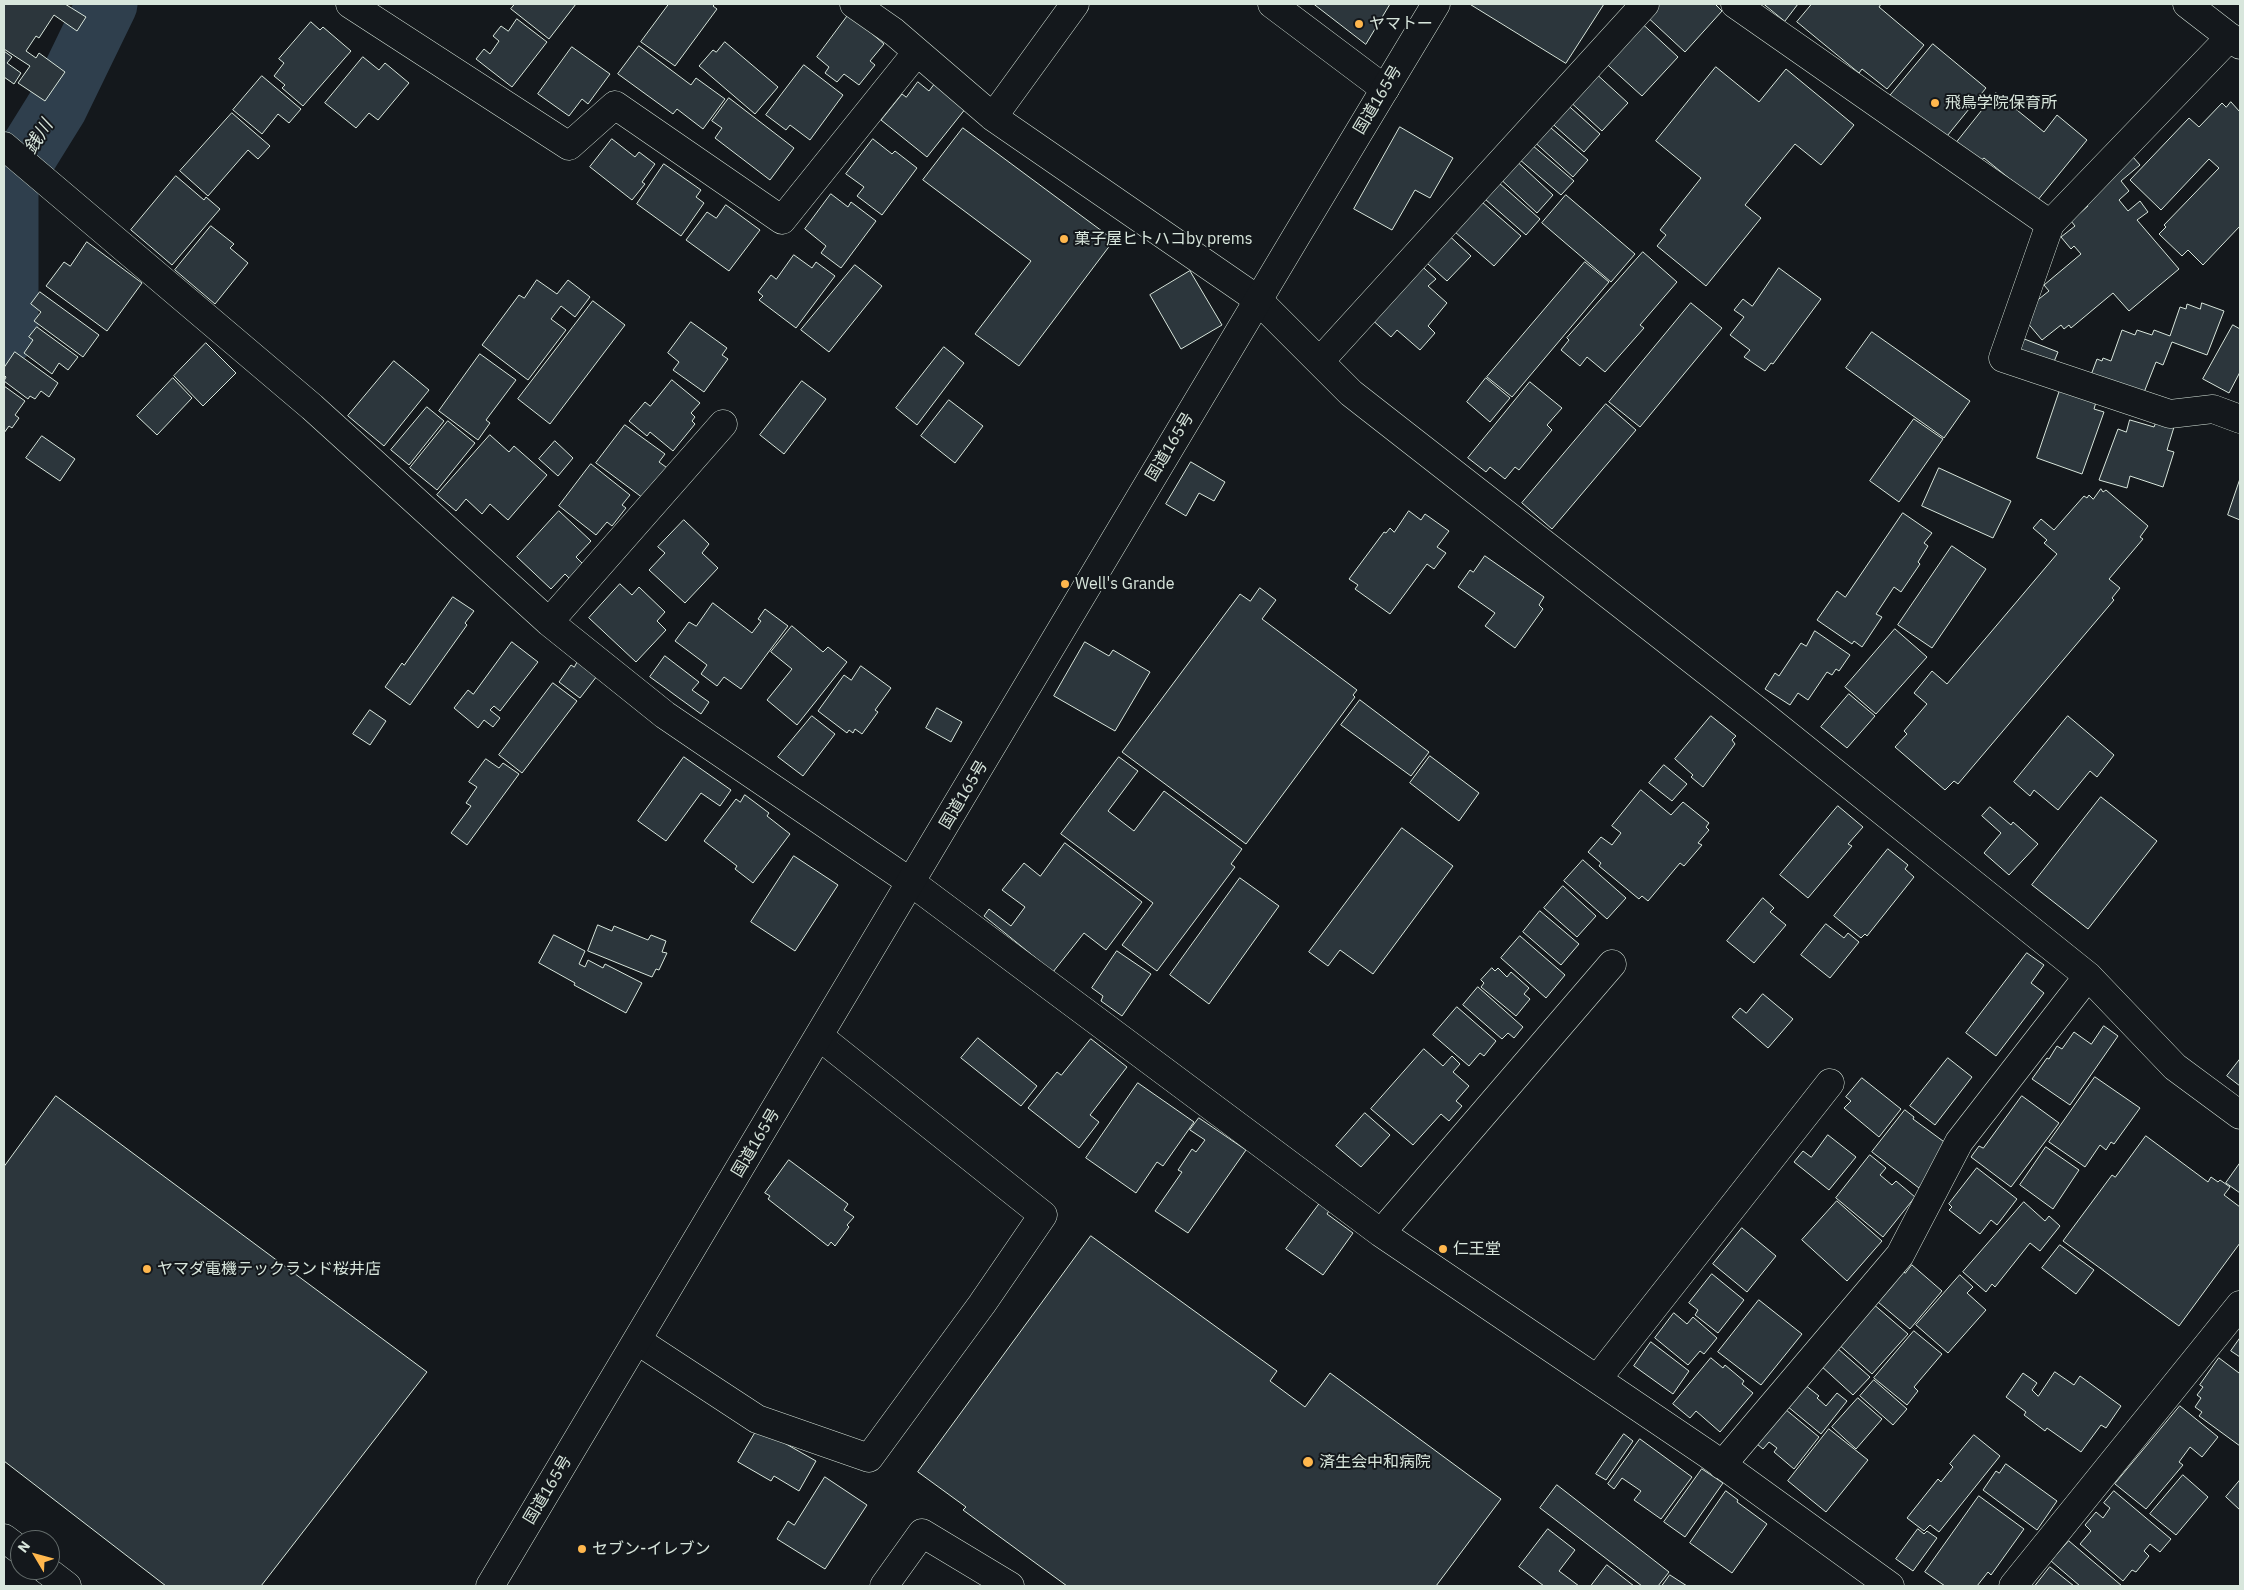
<!DOCTYPE html>
<html>
<head>
<meta charset="utf-8">
<style>
	body { margin:0 }
	#map { position:relative; width:2244px; height:1590px; overflow:hidden; background:#14181c; font-family:"IBM Plex Sans",sans-serif }
	canvas { display:block }
	.frame { position:absolute; inset:0; border:5px solid #d8e6dc; pointer-events:none }
	.north { position:absolute; left:10px; top:1530px; width:50px; height:50px; box-sizing:border-box; background:#14181c; border:1px solid #626a69; border-radius:50%; rotate:307deg; font-size:14px; font-weight:700; line-height:20px; text-align:center; color:#d8e6dc }
	.north::after { content:''; display:block; margin:auto; width:18px; height:22px; background:#ffb74d; clip-path:polygon(50% 0,100% 100%,50% 72%,0 100%) }
</style>
</head>
<body>
<div id="map">
<canvas width="2244" height="1590"></canvas>
<div class="frame"></div>
<div class="north">N</div>
</div>
<script>
const g = document.querySelector('canvas').getContext('2d');
g.lineJoin = 'round';
function trace(path, color, width, dash) {
  g.strokeStyle = color;
  g.lineWidth = width;
  g.lineCap = dash ? 'butt' : 'round';
  g.setLineDash(dash || []);
  g.stroke(path);
}
function fill(path, color) {
  g.fillStyle = color;
  g.fill(path, 'evenodd');
}
function write(font, color, halo, rows, align = 'center') {
  g.font = font + ' "IBM Plex Sans","Noto Sans JP",sans-serif';
  g.lineWidth = 4;
  g.setLineDash([]);
  g.textBaseline = 'middle';
  g.strokeStyle = halo;
  g.fillStyle = color;
  for (const [text, x, y, turn = 0] of rows) {
    g.save();
    g.translate(x, y);
    g.rotate((+turn || 0) * Math.PI / 180);
    g.textAlign = isNaN(turn) ? turn : align;
    if (halo) g.strokeText(text, 0, 0);
    g.fillText(text, 0, 0);
    g.restore();
  }
}
trace(new Path2D(`
	M4,336l4,-7v-143l49,-79 50,-103`), '#2f3f4d', 61);
const building = new Path2D(`
	M4,4h61l21,13 -9,14 -23,-16 -15,23 -3,-2 -10,15 10,7 3,-5 26,19 -20,29 -27,-18 12,-17 -26,-17z
	M515,4h61l-27,35 -38,-30z
	M669,4h46l-2,2 4,3 -42,57 -34,-24z
	M1314,4h76l-24,40z
	M1470,4h134l-38,59z
	M1652,4h63l7,7 -37,41 -42,-39z
	M1764,4h34l-13,17z
	M1812,4h69l-2,3 45,38 -37,44 -25,-20 -3,4 -62,-51z
	M849,14l35,30 -14,17 5,4 -16,20 -15,-11 -7,8 -12,-9 4,-6 -12,-10z
	M1636,18l42,39 -36,39 -42,-38z
	M517,19l30,23 -35,45 -36,-28 8,-10 6,5 9,-13 -6,-5 8,-10 7,5z
	M311,22l9,8 3,-3 28,24 -48,55 -21,-18 3,-3 -11,-9 10,-13 -5,-4z
	M725,42l53,45 -23,27 -56,-48 14,-16 3,2z
	M1933,44l53,44 -43,53 -54,-44z
	M639,46l52,39 5,-7 29,21 -22,30 -26,-20 -4,5 -55,-40z
	M572,47l38,27 -22,30 -6,-5 -13,17 -31,-22z
	M4,51l8,6 -5,6 14,10 -7,11 -10,-7z
	M363,57l16,13 6,-7 24,20 -31,37 -9,-7 -13,15 -31,-25z
	M804,65l39,30 -33,45 -20,-15 -4,5 -20,-15z
	M1716,67l43,35 27,-33 68,56 -33,40 -26,-21 -50,61 16,13 -55,68 -49,-40 9,-11 -6,-5 41,-52 -45,-37z
	M1592,70l36,33 -26,28 -36,-33z
	M262,76l39,33 -12,14 -11,-9 -16,20 -29,-24z
	M918,82l11,9 6,-8 31,25 -39,49 -46,-37 21,-26 4,3z
	M1996,93l48,39 13,-17 30,25 -50,61 -53,-43 -4,3 -23,-19z
	M729,98l65,50 -24,32 -55,-42 7,-10 -10,-7z
	M1562,100l38,34 -16,18 -38,-34z
	M2231,102l9,10v114l-37,39 -15,-15 -6,6 -23,-22 7,-7 -2,-2 55,-57 -10,-9 -48,51 -31,-30 59,-62 10,9 23,-24 4,4z
	M232,113l38,33 -12,13 -10,-9 -40,46 -28,-25z
	M1544,122l44,38 -15,17 -43,-39z
	M1400,127l53,31 -23,40 -15,-8 -23,40 -38,-21z
	M963,128l151,112 -95,126 -44,-32 56,-73 -108,-81z
	M612,139l23,18 4,-5 16,12 -13,18 3,2 -13,16 -42,-33z
	M873,139l19,15 3,-3 22,17 -35,47 -25,-19 7,-9 -18,-13z
	M1532,145l42,36 -13,14 -42,-36z
	M1511,156l42,39 -16,18 -42,-39z
	M2133,157l7,8 -19,16 8,10 -10,9 9,11 12,-10 8,11 -11,8 42,49 -50,42 -16,-18 -42,35 -2,-3 -5,4 -3,-4 -19,15 -22,-26 29,-23 -5,-6 37,-31 -7,-8 -3,3 -10,-12 14,-11 -4,-5 17,-15 -3,-4z
	M664,164l37,26 -5,7 8,6 -23,33 -44,-32z
	M176,176l28,24 2,-3 14,12 -48,56 -41,-35z
	M1491,176l49,43 -14,16 -49,-43z
	M831,194l17,13 3,-5 25,19 -35,47 -20,-15 5,-7 -21,-17z
	M1474,195l47,41 -27,30 -47,-41z
	M1566,195l69,59 -24,28 -69,-59z
	M726,205l34,25 -31,41 -43,-31 21,-28 9,6z
	M211,226l23,18 -4,4 18,15 -33,41 -40,-34z
	M1443,230l28,26 -24,25 -28,-25z
	M87,242l55,41 -35,48 -61,-45 18,-24 6,4z
	M1643,252l34,30 -37,43 4,3 -39,44 -18,-15 -7,9 -19,-16 8,-10 -2,-2z
	M794,255l18,13 4,-6 19,14 -39,52 -37,-28 4,-4 -5,-4 13,-17 5,4z
	M1416,261l20,18 -8,7 19,17 -19,23 7,7 -15,17 -23,-20 -6,7 -23,-21z
	M1585,262l24,20 -97,115 -25,-20z
	M855,265l27,21 -53,66 -28,-22z
	M1779,268l42,31 -48,65 -2,-1 -6,8 -21,-14 6,-7 -20,-15 14,-18 -10,-7 9,-11 9,7z
	M1190,271l32,54 -41,24 -31,-54z
	M537,280l20,14 11,-14 22,17 -15,20 -14,-11 -10,13 15,11 -38,50 -46,-35 37,-50 5,3z
	M40,292l59,43 -16,22 -49,-36 7,-9 -10,-8z
	M593,301l32,24 -75,99 -32,-25z
	M1691,303l31,25 -82,99 -31,-25z
	M2202,303l22,8 -17,44 -35,-13 -9,23 -7,-3 -13,33 -52,-20 6,-16 5,2 1,-3 8,3 11,-31 13,5 2,-5 15,5 2,-5 16,6 10,-29 6,2 1,-5 13,5z
	M691,322l36,26 -5,7 6,4 -24,33 -31,-22 6,-8 -11,-9z
	M2233,325l7,4v43l-11,21 -26,-14z
	M37,327l41,30 -10,13 -9,-7 -7,11 -28,-21 9,-13 -4,-3z
	M1872,332l98,69 -26,37 -98,-70z
	M2014,335l44,17 -7,17 -43,-18z
	M206,343l30,30 -33,33 -29,-30z
	M944,347l20,16 -47,62 -21,-17z
	M15,352l43,31 -9,14 -8,-6 -6,8 -5,-3 -2,3 -24,-18 2,-4 -2,-2v-7z
	M480,354l36,26 -30,40 4,3 -12,17 -39,-29z
	M394,361l35,29 -45,56 -36,-30z
	M173,378l19,20 -35,37 -20,-19z
	M1486,378l24,20 -20,24 -23,-20z
	M672,380l28,23 -9,10 4,4 -3,4 3,3 -22,27 -23,-19 -3,4 -18,-15 16,-19 5,4z
	M802,381l24,18 -42,55 -24,-19z
	M1530,382l32,26 -15,17 5,5 -33,40 -4,-3 -10,12 -15,-12 -4,5 -18,-14z
	M4,386l21,15 -10,14 4,3 -7,10 -3,-2 -5,7z
	M2060,390l36,12 -2,7 10,3 -22,62 -45,-16z
	M949,400l34,26 -28,37 -34,-27z
	M1606,404l30,26 -84,99 -30,-26z
	M427,407l17,14 -35,44 -18,-15z
	M1914,419l29,20 -44,63 -29,-21z
	M2130,420l24,7 2,-5 18,5 -7,23 7,2 -11,35 -33,-11 -3,12 -28,-8 19,-51 8,3z
	M448,421l27,22 -38,47 -27,-22z
	M625,425l40,29 -6,8 11,8 -23,31 -51,-38z
	M490,435l19,17 5,-6 33,29 -39,45 -18,-16 -8,10 -16,-15 -10,12 -19,-16z
	M42,436l33,23 -15,22 -34,-23z
	M555,441l18,17 -15,18 -19,-17z
	M1191,462l34,20 -11,19 -15,-8 -13,23 -20,-12z
	M591,464l39,31 -8,10 4,3 -14,18 -5,-4 -11,13 -37,-29z
	M1939,468l72,33 -18,37 -71,-32z
	M2240,479v41l-12,-5z
	M2101,489l2,3 3,-2 42,36 -8,11 3,2 -34,40 11,9 -8,10 2,2 -156,184 -4,-3 -9,9 -50,-43 12,-13 -3,-3 23,-27 -13,-11 18,-22 15,13 110,-130 -13,-11 3,-3 -14,-12 8,-9 13,11 30,-34 3,2 2,-3 4,4z
	M559,511l32,30 -15,16 7,7 -14,14 -4,-4 -14,15 -34,-32z
	M1409,511l12,9 4,-6 24,17 -12,16 9,6 -12,16 -7,-5 -37,50 -35,-25 3,-4 -9,-6 35,-47 2,1 4,-5 4,4z
	M1903,513l29,20 -8,10 4,3 -10,16 2,2 -19,28 -7,-5 -18,27 6,3 -20,30 -8,-6 -2,3 -35,-24 20,-29 8,6z
	M684,520l25,24 -7,9 16,15 -33,35 -36,-33 16,-17 -7,-6z
	M1952,546l34,23 -54,79 -34,-23z
	M1485,556l59,41 -5,8 4,4 -28,39 -30,-22 10,-13 -37,-26 12,-17 3,2z
	M620,584l12,11 7,-8 26,25 -8,9 9,9 -30,32 -47,-44z
	M1260,588l16,12 -14,19 95,71 -4,5 2,2 -109,147 -124,-92 118,-158 10,7z
	M453,597l21,14 -9,12 2,2 -57,80 -25,-18 17,-24 2,2z
	M713,603l39,30 9,-12 -3,-2 7,-10 23,17 -47,63 -17,-12 -7,9 -16,-12 6,-9 -32,-24 14,-19 7,4z
	M792,626l31,26 5,-5 19,15 -50,63 -30,-25 25,-31 -21,-17z
	M1895,629l32,28 -51,57 -31,-27z
	M1815,631l35,24 -11,16 -3,-2 -4,6 -5,-3 -19,28 -10,-7 -8,12 -25,-16 10,-16 4,3 22,-33 5,3z
	M512,642l26,20 -38,49 -6,-5 -4,4 10,8 -7,9 -9,-7 -6,8 -24,-20 14,-18 5,4z
	M1085,642l24,14 4,-6 37,22 -35,59 -61,-35z
	M665,656l34,26 -7,8 17,12 -8,12 -51,-37z
	M578,661l19,15 -17,22 -21,-16 12,-17 3,2z
	M861,666l30,22 -16,22 3,2 -16,22 -7,-5 -2,4 -4,-3 -2,3 -29,-22 26,-36 7,5z
	M553,683l24,18 -55,72 -23,-18z
	M1849,694l26,22 -28,32 -26,-21z
	M1360,700l69,52 -18,24 -70,-51z
	M937,708l25,14 -11,20 -25,-14z
	M370,710l16,11 -16,24 -17,-11z
	M812,716l23,18 -32,42 -25,-19z
	M1711,716l25,20 -4,4 3,4 -32,43 -12,-10 2,-2 -18,-16z
	M2068,716l46,39 -17,22 -7,-6 -32,39 -24,-20 -4,6 -16,-14z
	M1430,756l49,37 -20,28 -49,-38z
	M684,757l47,33 -11,16 -19,-13 -35,48 -28,-20z
	M1119,757l19,14 -30,40 26,20 30,-40 78,58 -11,15 4,3 -78,104 -35,-26 31,-42 -92,-69z
	M486,759l13,9 4,-5 16,11 -52,71 -16,-12 20,-27 -5,-3 11,-16 -8,-5z
	M1664,765l23,19 -15,17 -23,-18z
	M1641,790l30,25 12,-13 26,21 -3,4 3,3 -11,13 4,2 -18,21 -4,-3 -32,38 -6,-5 -3,3 -40,-33 2,-3 -13,-11 13,-15 11,8 9,-12 -9,-7z
	M745,795l24,18 -2,3 23,18 -37,49 -18,-14 2,-3 -33,-25 32,-42 4,3z
	M2101,797l56,44 -69,88 -56,-44z
	M1838,806l25,21 -15,17 4,2 -44,52 -28,-23z
	M1990,807l21,18 2,-3 25,22 -29,31 -25,-22 17,-20 -19,-17z
	M1402,828l51,38 -80,108 -33,-24 -12,16 -19,-14z
	M1065,843l77,59 -36,48 -22,-17 -31,39 -69,-56 5,-7 22,17 14,-19 -23,-17 22,-27 16,13z
	M1888,849l20,16 -3,4 9,8 -47,59 -2,-2 -4,4 -27,-22z
	M794,856l44,29 -43,66 -44,-29z
	M1583,860l43,38 -19,21 -43,-38z
	M1240,878l39,28 -70,98 -39,-29z
	M1563,886l33,30 -19,21 -33,-29z
	M1763,898l11,10 -4,4 16,13 -32,38 -27,-22z
	M1540,911l39,33 -18,21 -38,-33z
	M1826,924l18,14 4,-5 11,9 -29,36 -29,-23z
	M598,925l14,6 2,-5 34,14 3,-5 15,6 -4,11 5,1 -8,17 -3,-1 -4,8 -64,-26z
	M554,935l31,16 -6,13 6,3 3,-7 15,8 2,-4 37,19 -16,30 -52,-28 1,-2 -36,-20z
	M1520,936l45,39 -19,23 -45,-40z
	M1117,951l34,23 -29,42 -21,-15 2,-5 -11,-8z
	M2027,953l17,12 -13,18 13,10 -48,63 -30,-23z
	M1492,968l3,3 3,-3 9,9 4,-5 18,16 -5,6 6,5 -14,17 -35,-29 3,-4 -3,-3z
	M1478,987l45,40 -9,11 -6,-5 -6,6 -39,-34z
	M1763,994l30,25 -25,29 -36,-31 8,-9 6,5z
	M1457,1007l39,34 -12,15 -4,-3 -11,13 -36,-31z
	M2104,1026l14,10 -48,69 -38,-26 15,-21 2,1 8,-13 5,3 12,-17 17,12z
	M978,1038l59,48 -16,20 -60,-48z
	M1091,1039l36,28 -37,48 9,7 -20,26 -51,-40 29,-36 4,3z
	M1424,1049l19,17 9,-10 8,8 -7,8 16,14 -13,15 6,5 -13,15 -8,-7 -28,31 -42,-36z
	M1948,1058l24,19 -37,48 -25,-19z
	M2240,1059v27l-13,-10z
	M2095,1077l45,31 -26,36 -3,-2 -5,8 -6,-5 -15,22 -36,-25z
	M1862,1078l39,31 -22,28 -35,-29 7,-7 -5,-4z
	M1138,1083l56,39 -31,44 -6,-4 -21,31 -50,-35z
	M56,1096l371,276 -166,214h-95l-162,-125v-294z
	M2022,1096l37,27 -48,64 -40,-30 8,-11 4,2z
	M1905,1110l9,7 -1,2 34,25 -6,14 -22,30 -47,-36z
	M1365,1113l25,22 -29,32 -25,-21z
	M1199,1118l47,32 -58,83 -33,-22 27,-39 -4,-2 14,-21 4,3 9,-12 -15,-10z
	M1828,1135l28,22 -27,33 -35,-28 9,-11 8,6z
	M2146,1136l62,46 3,-5 7,5 2,-2 10,7 -6,8 16,12v36l-61,83 -116,-85 49,-66 3,2z
	M2046,1147l33,23 -26,39 -33,-24z
	M1870,1155l16,13 -6,7 12,10 4,-4 19,16 -32,40 -47,-39z
	M789,1160l59,44 -4,6 10,7 -7,8 2,2 -14,19 -4,-4 -3,4 -60,-47 2,-3 -5,-3z
	M2240,1163v30l-14,-10z
	M1977,1168l40,31 -20,26 -6,-5 -11,14 -31,-24 3,-3 -3,-3z
	M1837,1201l45,40 -35,40 -45,-41z
	M2024,1202l21,19 4,-5 11,10 -20,25 -10,-8 -35,44 -3,-3 -6,8 -23,-20z
	M1320,1203l10,6 -3,5 26,19 -30,42 -37,-26z
	M1742,1228l34,28 -29,36 -34,-28z
	M1091,1236l186,135 -7,10 35,26 25,-34 171,126 -65,87h-369l-104,-76 3,-3 -48,-35z
	M2060,1245l34,25 -18,24 -34,-26z
	M1912,1265l30,26 -32,38 -32,-27 16,-18 -3,-3 10,-12 4,4z
	M1712,1274l32,26 -26,33 -23,-18 3,-5 -9,-7z
	M1960,1275l13,12 -6,6 19,17 -38,43 -32,-28z
	M1759,1300l43,34 -41,51 -43,-33z
	M1872,1303l36,31 -36,40 -35,-31z
	M1674,1313l13,11 6,-7 24,21 -13,16 -4,-3 -12,14 -33,-27z
	M1914,1331l28,23 -28,33 4,4 -11,14 -33,-27z
	M2240,1338v19l-9,-6z
	M1651,1342l38,29 -16,23 -39,-28z
	M1837,1348l33,29 -17,18 -33,-30z
	M1711,1358l12,10 2,-3 19,16 -2,3 11,9 -33,39 -24,-21 -6,7 -17,-14z
	M2219,1358l20,15 1,-1v74l-41,-30 3,-4 -7,-5 6,-9 -4,-3 6,-8 -3,-2z
	M2055,1372l19,13 6,-9 41,30 -15,22 -5,-3 -20,27 -34,-24 -2,3 -21,-16 2,-3 -20,-15 17,-24 14,10 -5,7 6,6z
	M1874,1380l33,29 -14,16 -33,-29z
	M1805,1385l14,11 -2,2 9,8 11,-13 10,8 -26,33 -34,-28z
	M1858,1398l24,21 -26,30 -24,-22z
	M2180,1406l38,31 -16,20 -12,-10 -11,15 4,3 -37,44 -31,-25z
	M1785,1409l34,28 -25,32 -20,-17 3,-4 -8,-6 -6,7 -6,-5z
	M758,1428l58,33 -17,30 -25,-15 -3,5 -33,-19z
	M1829,1429l39,31 -42,52 -38,-31z
	M1624,1434l9,7 -27,39 -10,-6z
	M1974,1435l26,21 -61,76 -9,-7 -6,6 -17,-13 31,-39 3,3 12,-15 -3,-3z
	M1640,1439l52,38 -31,42 -27,-19 7,-9 -19,-13 -8,11 -6,-5z
	M2006,1464l51,37 -20,29 -54,-40 13,-19 3,2z
	M1702,1469l21,14 -38,54 -21,-15z
	M2183,1475l25,22 -32,38 -26,-21z
	M825,1477l42,28 -42,64 -48,-30 11,-18 6,4z
	M2240,1480v30l-14,-13z
	M1557,1485l112,87 -11,14h-16l-102,-78z
	M1726,1491l12,9 -1,2 30,22 -35,49 -42,-30z
	M2114,1491l57,48 -11,13 -10,-8 -6,7 5,5 -13,16 -4,-2 -9,11 -43,-37 11,-13 -6,-6 11,-13 7,6 7,-10 -6,-5z
	M1979,1496l45,33 -33,46 -3,-3 -11,14h-32l-20,-14z
	M1548,1529l27,21 -16,21 20,15h-35l-25,-19z
	M1918,1529l6,5 3,-3 10,7 -24,33 -17,-12z
	M2069,1541l53,45h-42l-29,-25z
	M1607,1565l27,21h-43z
	M2050,1567l24,19h-39z
	M1670,1575l17,11h-25z`);
fill(building, '#2c363c');
trace(building, '#d8e6dc', 1);
const minor = new Path2D(`
	M350,4l219,142 46,-41 167,115 135,-168
	M854,4l40,28 99,85 264,182 94,94 408,319 329,264 87,91 65,48
	M1272,4l113,85
	M1735,4l315,220
	M2187,4l53,41
	M2230,37l-180,187 -47,134 167,56 43,-5 27,10
	M993,117l82,-113
	M4,146l308,261 237,215 116,93 247,168 469,350 328,222 181,131
	M1320,361l325,-357
	M549,622l174,-198
	M1381,1233l231,-269
	M638,1341l119,78 112,39 113,-154 61,-89 -223,-178
	M1598,1378l232,-295
	M1722,1465l178,-210 59,-113 129,-166
	M884,1586l38,-53 88,53
	M2013,1586l227,-281`);
const highway = new Path2D(`
	M4,1538l16,12
	M46,1570l21,16
	M490,1586c318,-525 628,-1056 946,-1582`);
trace(minor, '#d8e6dc', 29);
trace(highway, '#d8e6dc', 29);
trace(minor, '#14181c', 28);
trace(highway, '#14181c', 28);
for (const [x, y, r, color] of [
	[1359,24,5,"#ffb74d"],
	[1935,103,5,"#ffb74d"],
	[1064,239,5,"#ffb74d"],
	[1065,584,5,"#ffb74d"],
	[1443,1249,5,"#ffb74d"],
	[147,1269,5,"#ffb74d"],
	[1308,1462,6,"#ffb74d"],
	[582,1549,5,"#ffb74d"]
]) {
  const dot = new Path2D();
  dot.arc(x, y, r, 0, 2 * Math.PI);
  g.fillStyle = color;
  g.fill(dot);
  trace(dot, '#14181c', 2);
}
write('16px', '#d8e6dc', '#14181c', [
	["ヤマトー",1369,24],
	["飛鳥学院保育所",1945,103],
	["菓子屋ヒトハコby prems",1074,239],
	["Well's Grande",1075,584],
	["仁王堂",1453,1249],
	["ヤマダ電機テックランド桜井店",157,1269],
	["済生会中和病院",1319,1462],
	["セブン-イレブン",592,1549]
], 'left');
write('16px', '#d8e6dc', '#14181c', [
	["国道165号",1378,100,-59],
	["国道165号",1170,447,-59],
	["国道165号",964,795,-59],
	["国道165号",756,1143,-59],
	["国道165号",548,1490,-59]
]);
write('italic 18px', '#d8e6dc', '#14181c', [
	["銭川",39,137,-58]
]);
</script>
</body>
</html>
